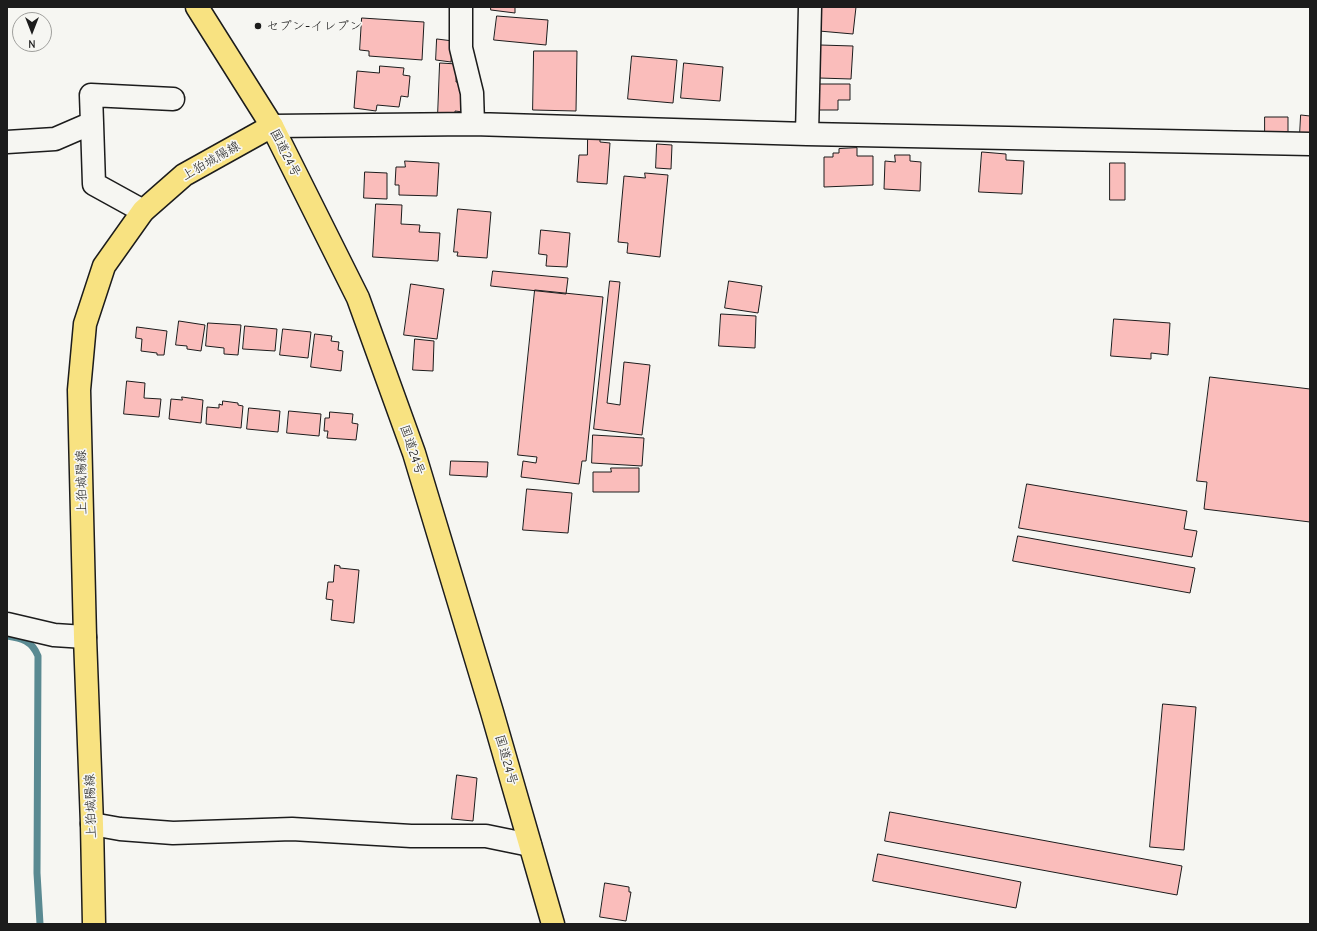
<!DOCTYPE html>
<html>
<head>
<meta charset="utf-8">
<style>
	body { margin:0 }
	#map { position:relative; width:1317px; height:931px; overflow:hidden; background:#f6f6f2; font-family:"Comic Neue",sans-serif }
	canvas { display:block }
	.frame { position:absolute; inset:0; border:8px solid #1c1c1c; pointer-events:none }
	.north { position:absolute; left:12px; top:12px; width:40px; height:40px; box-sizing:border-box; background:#f6f6f2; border:1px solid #9f9f9c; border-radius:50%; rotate:180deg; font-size:11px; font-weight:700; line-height:16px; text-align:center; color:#1c1c1c }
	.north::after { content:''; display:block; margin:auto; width:14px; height:18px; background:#1c1c1c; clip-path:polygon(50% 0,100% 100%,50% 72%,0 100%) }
</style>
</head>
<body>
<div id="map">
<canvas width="1317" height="931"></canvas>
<div class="frame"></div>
<div class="north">N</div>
</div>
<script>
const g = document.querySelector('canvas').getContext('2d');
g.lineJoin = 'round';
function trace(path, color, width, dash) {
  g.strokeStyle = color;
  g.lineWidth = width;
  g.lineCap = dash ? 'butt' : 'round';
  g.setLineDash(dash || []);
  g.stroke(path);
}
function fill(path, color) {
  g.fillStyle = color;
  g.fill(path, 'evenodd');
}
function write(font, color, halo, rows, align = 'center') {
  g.font = font + ' "Comic Neue","Klee One",sans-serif';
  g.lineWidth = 3.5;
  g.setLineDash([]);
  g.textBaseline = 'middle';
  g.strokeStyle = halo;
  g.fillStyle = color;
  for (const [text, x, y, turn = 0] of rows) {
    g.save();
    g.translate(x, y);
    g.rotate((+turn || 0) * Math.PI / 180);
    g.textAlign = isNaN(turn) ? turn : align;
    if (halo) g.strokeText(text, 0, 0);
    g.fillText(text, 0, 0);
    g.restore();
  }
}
trace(new Path2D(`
	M7,636c15,2 25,5 31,20l-1,217 3,51`), '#5a8a92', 7);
const building = new Path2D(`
	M491,7h24v6l-24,-3z
	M821,7h35l-3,27 -34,-3z
	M497,16l51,4 -2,25 -52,-5z
	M362,18l62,4 -2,38 -53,-4v-5l-9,-1z
	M437,39l16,2 -2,21 -15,-2z
	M820,45l33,1 -2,33 -32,-1z
	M534,51h43l-1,60 -43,-1z
	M632,56l45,4 -4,43 -45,-4z
	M440,63l17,1 -1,18h6l1,30 -8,-1v5l-17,-1z
	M684,63l39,4 -3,34 -39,-3z
	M380,66l24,2 -1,7 7,1 -2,21 -7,-1 -2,11 -22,-2 -1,6 -22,-3 3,-37 22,2z
	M819,84h31v16h-12v10h-19z
	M1301,115l9,1v18h-10z
	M1265,117h23v17h-23z
	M588,137l12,1v4l10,1 -3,41 -30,-2 2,-27h8z
	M657,144l15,1 -1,24 -15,-1z
	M857,148v8h16v29l-49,2v-30h9v-4h6v-4z
	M982,152l24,2v6l18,1 -2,33 -43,-2z
	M895,155h15v6l11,1 -1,29 -36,-2 1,-28 10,1z
	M405,161l34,2 -2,33 -38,-1v-10h-4l1,-18h9z
	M1110,163h15v37h-15z
	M365,172l22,1v26l-23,-1z
	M645,173l23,2 -8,82 -33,-4 1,-10 -10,-1 6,-66 21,2z
	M376,204l26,1 -1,19 19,1 -1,7 21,1 -2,28 -65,-4z
	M458,209l33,3 -4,46 -30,-2 1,-4h-4z
	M541,230l29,3 -3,34 -21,-1 1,-11 -8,-1z
	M493,271l75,7 -2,16 -75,-8z
	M610,281l10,1 -13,121 13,2 4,-43 26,3 -8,70 -48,-6z
	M729,281l33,5 -4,27 -33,-5z
	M411,284l33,5 -7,50 -33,-4z
	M535,290l68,7 -17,164h-4l-3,23 -58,-7 2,-16 13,2 1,-6 -19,-2z
	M721,314l35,2 -1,32 -36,-2z
	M1114,319l56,4 -2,32 -17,-2v6l-40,-3z
	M179,321l26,4 -4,26 -14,-2v-3l-11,-1z
	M208,323l33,2 -3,30 -14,-1v-6l-18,-2z
	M245,326l32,3 -2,22 -32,-2z
	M137,327l30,4 -3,24h-7v-2l-16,-2 1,-12 -6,-1z
	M283,329l28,3 -3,26 -28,-3z
	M315,334l17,2 -1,5 8,1 -1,8 5,1 -2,20 -30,-4z
	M415,339l19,2 -1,30 -20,-1z
	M1210,377l100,12v133l-106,-13 3,-27 -10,-1z
	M127,381l18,2 -1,15 17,1 -2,18 -35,-3z
	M182,397l21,3 -2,23 -32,-4 2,-20 11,1z
	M223,401l15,2v2l5,1 -2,22 -35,-4 1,-17 12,1v-4l3,1z
	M249,408l31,3 -2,21 -31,-3z
	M289,411l32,3 -2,22 -32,-3z
	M330,412l23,2 -1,9 6,1 -2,16 -29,-2 1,-7h-4l1,-13h4z
	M593,435l51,3 -2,28 -50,-3z
	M451,461l37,1 -1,15 -37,-2z
	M611,468h28v24h-46v-20h18z
	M1027,484l160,27 -3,18 13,2 -5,26 -173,-29z
	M527,489l45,4 -4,40 -45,-3z
	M1018,536l177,32 -5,25 -177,-32z
	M335,565l5,1v2l19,2 -5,53 -23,-3 2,-20 -7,-1 2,-17h5z
	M1163,704l33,3 -12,143 -34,-3z
	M457,775l20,3 -4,43 -21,-2z
	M890,812l292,54 -5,29 -292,-54z
	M878,854l143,28 -5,26 -143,-27z
	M605,883l24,4v5h2l-5,29 -26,-4z`);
fill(building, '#fabdbb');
trace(building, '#1c1c1c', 1);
const minor = new Path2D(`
	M461,7v41l11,45 1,31
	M92,123l-1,-28 82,4
	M272,126l201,-2 334,10 503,10
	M807,134l3,-127
	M7,142l48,-3 37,-16 2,61 49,27
	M7,624l47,11 31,2
	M92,824l28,5 53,4 119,-4 119,7h75l44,9`);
const major = new Path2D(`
	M94,924l-2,-100 -7,-187 -6,-247 6,-66 19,-58 39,-55 41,-36 88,-49`);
const highway = new Path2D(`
	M197,7l75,119 86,172 56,155 78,259 61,212`);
trace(minor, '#1c1c1c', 25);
trace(major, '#1c1c1c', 25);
trace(highway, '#1c1c1c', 25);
trace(minor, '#f6f6f2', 22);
trace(major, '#f8e281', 22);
trace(highway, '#f8e281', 22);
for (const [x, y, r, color] of [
	[258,26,4,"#1c1c1c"]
]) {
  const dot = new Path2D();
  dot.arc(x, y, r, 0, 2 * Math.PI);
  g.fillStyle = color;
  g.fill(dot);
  trace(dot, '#f6f6f2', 1.5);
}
write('13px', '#1c1c1c', '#f6f6f2', [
	["セブン-イレブン",266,26]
], 'left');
write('13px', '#1c1c1c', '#f6f6f2', [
	["国道24号",285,153,63],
	["上狛城陽線",211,161,-30],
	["国道24号",412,450,71],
	["上狛城陽線",82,482,-91],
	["国道24号",506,760,74],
	["上狛城陽線",91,806,-92]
]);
</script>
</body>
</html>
